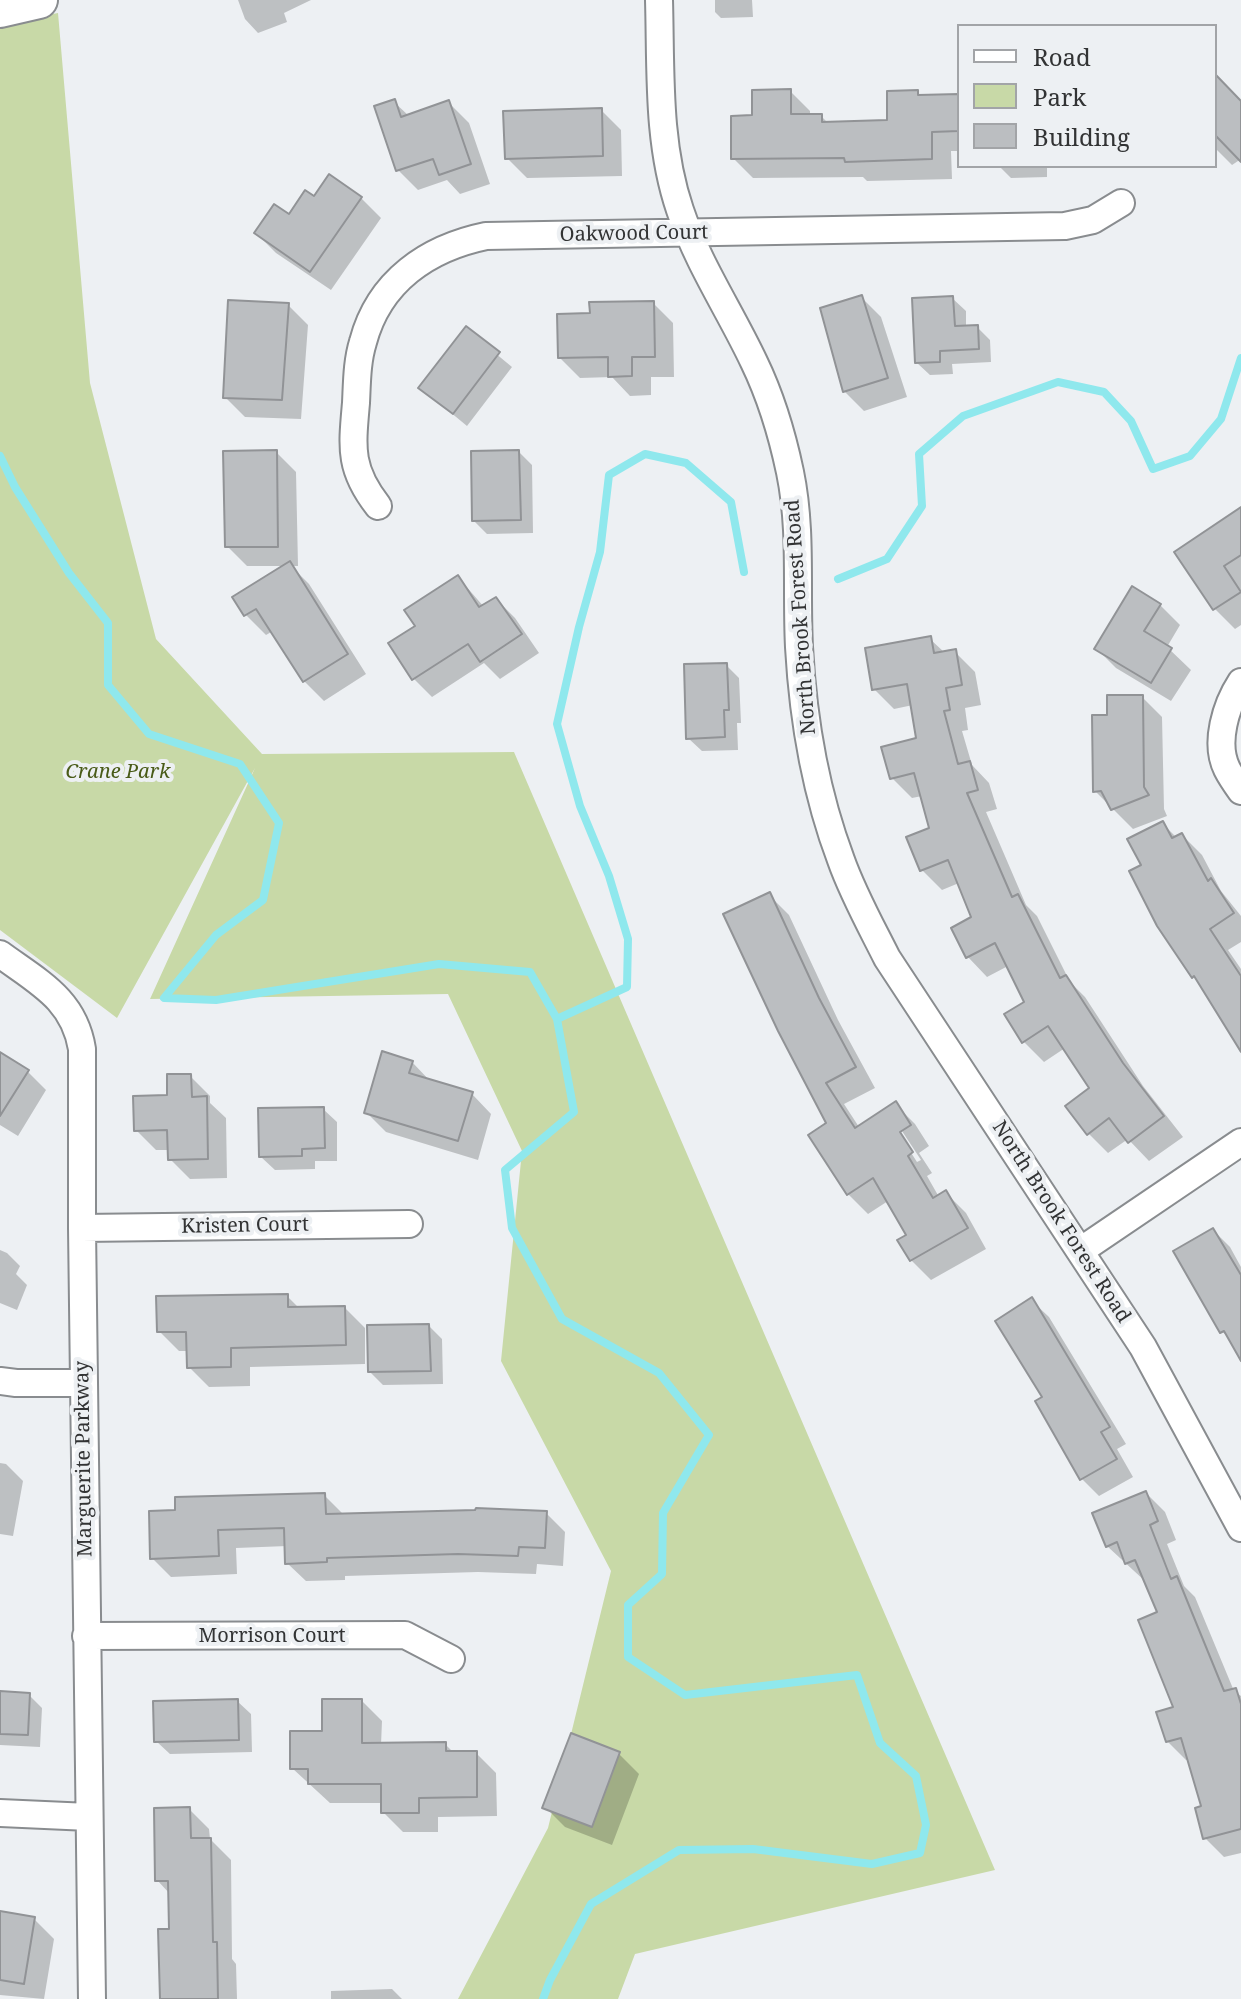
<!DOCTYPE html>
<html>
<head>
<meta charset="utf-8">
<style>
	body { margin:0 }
	#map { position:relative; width:1241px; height:1999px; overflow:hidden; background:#edf0f3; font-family:"Noto Serif",serif }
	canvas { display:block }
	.legend { position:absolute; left:957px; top:24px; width:260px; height:144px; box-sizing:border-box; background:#edf0f3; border:2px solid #a2a4a7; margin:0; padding:10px 14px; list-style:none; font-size:24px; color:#323334 }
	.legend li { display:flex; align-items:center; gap:16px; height:40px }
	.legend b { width:40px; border:2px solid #a2a4a7 }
</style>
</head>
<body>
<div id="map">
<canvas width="1241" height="1999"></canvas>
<ul class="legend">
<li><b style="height:10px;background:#fff"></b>Road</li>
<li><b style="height:22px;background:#c8d9a7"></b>Park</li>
<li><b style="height:22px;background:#bbbec1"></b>Building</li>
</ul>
</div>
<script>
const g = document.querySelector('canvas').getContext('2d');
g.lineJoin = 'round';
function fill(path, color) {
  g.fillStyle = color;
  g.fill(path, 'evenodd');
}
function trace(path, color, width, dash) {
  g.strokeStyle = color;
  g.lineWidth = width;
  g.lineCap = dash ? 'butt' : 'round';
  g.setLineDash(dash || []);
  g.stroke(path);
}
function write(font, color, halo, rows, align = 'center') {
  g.font = font + ' "Noto Serif",serif';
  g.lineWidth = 8;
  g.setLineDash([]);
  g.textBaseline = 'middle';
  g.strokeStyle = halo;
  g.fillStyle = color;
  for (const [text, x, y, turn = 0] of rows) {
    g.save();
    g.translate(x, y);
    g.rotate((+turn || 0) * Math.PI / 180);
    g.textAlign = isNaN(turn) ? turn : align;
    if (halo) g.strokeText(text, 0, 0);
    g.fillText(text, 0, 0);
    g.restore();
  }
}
fill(new Path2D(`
	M58,13l32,370 66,256 106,115 252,-2 481,1118 -360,84 -17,45h-160l90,-171 63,-257 -110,-210 21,-210 -74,-157 -298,5 105,-231 -138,250 -117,-88v-906z`), '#c8d9a7');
fill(new Path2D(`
	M238,0h73l-27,13 3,9 -29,11 -13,-14z
	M715,0h37l1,17 -32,1 -6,-6z
	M1215,77l26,26v56l-9,6 -17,-17z
	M790,91l20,20v5h11l8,8 60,-2 28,-30 6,5 36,-1v55h-8l1,28 -85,2 -4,-4 -110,1 -20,-20 21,-41z
	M394,102l15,14 40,-13 20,20 21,61 -30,10 -13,-14 -29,10 -20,-20z
	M601,110l20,20 1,46 -95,2 -20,-20z
	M999,166h48v11l-36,1z
	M361,198l20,20 -50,72 -55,-37 -20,-20 33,-16 25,-18z
	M861,297l20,20 26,80 -43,14 -20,-20z
	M952,298l14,13v17l11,-1 13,13 1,22 -39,2 1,10 -23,1 -14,-13z
	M653,303l20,20 1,54h-23v18l-21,1 -18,-19 -32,1 -20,-20 32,-43z
	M288,305l20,20 -7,94 -56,-2 -20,-20z
	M466,329l46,38 -45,59 -46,-38z
	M276,452l20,20 2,94h-7l18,18 57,90 -42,27 -20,-20 -31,-50 -7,4 -20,-20 -11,-18 51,-31h-39l-20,-20z
	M519,452l13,13 1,68 -46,1 -13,-13z
	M1241,511v114l-6,4 -20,-20 -38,-56z
	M458,577l26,30 12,-8 19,19 24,35 -39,26 -16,-16 -52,34 -18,-18 3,-52z
	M1160,605l20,20 -13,22 24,23 -20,31 -55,-33 -20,-20z
	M930,639l15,14 10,-1 20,20 6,33 -16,3 3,22 -6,1 10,34 17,18 8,26 -11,3 40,93 11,11 33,66 15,15 58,89 40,51 -34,24 -21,-22 -20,14 -20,-20 4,-44 -27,-41 -21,14 -20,-20 2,-40 -18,-36 -21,11 -19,-20 5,-39 -14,-35 -17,7 -20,-20 -13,-32 22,-9 -9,-33 -10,2 -20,-20 27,-39 -6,-34 -19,4 -20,-20z
	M726,665l13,13 2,45h-4l1,27 -36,1 -14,-13z
	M1142,697l20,20 2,92 3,7 -34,13 -38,-38 14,-74z
	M1162,823l15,15 5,-3 20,20 19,36 20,25v26l-13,8 13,19v79l-41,-65 -7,-7 -50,-110z
	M769,895l20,20 49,105 37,68 -31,16 15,23 36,-23 20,20 14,22 -10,7 13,20 -5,3 12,21 7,-4 20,20 20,36 -55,31 -20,-20 -3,-24 -20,-35 -20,13 -20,-20zM897,1131h5l19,29 -4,2z
	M0,1054l27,17 19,19 -28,46 -18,-11z
	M412,1062l19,20 41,12 19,20 -13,46 -92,-28 -20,-20z
	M190,1076l20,20v7l16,15 1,60 -37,1 -20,-20v-9h-14l-20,-20z
	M323,1109l14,13v39h-22v8l-40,1 -14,-13z
	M1213,1230l17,17 11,20v90l-9,-15 -10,-11z
	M0,1250l7,3 13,13 -4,8 11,11 -10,25 -17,-7z
	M287,1296l13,13 45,-1 20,20v36l-115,3v19l-41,1 -20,-20v-16h-10l-20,-20z
	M1031,1300l18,17 77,127 -9,5 16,28 -34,19 -17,-17 -44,-77 7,-4z
	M429,1326l13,13 1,45 -60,1 -13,-13z
	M0,1463l6,1 17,17 -10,55 -13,-2z
	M1146,1493l19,19 11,28 -9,4 17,42 11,11 39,94 7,5v157l-17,4 -19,-19 -1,-30 -15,-48h-3l-19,-19 9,-33 -17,-95 -13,-31 -39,-36z
	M324,1495l19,19 203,-1 19,19 -2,34 -26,-2 -1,10 -58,-2 -133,4v4l-39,1 -19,-18v-17l-51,2 1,26 -66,3 -19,-19 -1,-45z
	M0,1693l29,2 13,13 -2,39 -40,-2z
	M237,1701l14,13 1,38 -82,2 -14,-13z
	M362,1701l20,20 -1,24 64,-1 9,9h22l20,20 1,43 -59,1v15h-35l-20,-20v-9h-53l-38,-35 32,-35z
	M619,1754l20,20 -27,71 -47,-18 -20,-20z
	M189,1809l20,20 1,10 21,21 1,99 4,5 1,35h-75l9,-68 -1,-37 -13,-14z
	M34,1919l20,20 -10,60 -44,-4v-75z
	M392,1989l10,10h-71v-8z`), '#0003');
trace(new Path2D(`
	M0,456l15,31 54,86 39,50v62l41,49 91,30 39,59 -16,77 -47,35 -52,63 52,2 223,-36 91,8 27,47 17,93 -69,58 7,58 50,91 97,54 50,62 -46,78 -1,61 -34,31v52l57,38 172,-20 23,68 36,33 10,49 -6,28 -48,11 -119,-15 -74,1 -88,54 -41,76 -7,19
	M838,579l49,-20 35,-53 -3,-52 44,-38 95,-34 46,10 27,29 22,48 37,-13 31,-37 20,-61
	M557,1019l70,-32 1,-48 -19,-63 -29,-70 -23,-82 22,-97 21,-75 9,-77 36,-21 41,9 45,39 13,70`), '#8fe8ed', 8);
const building = new Path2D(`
	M1215,74l26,27v61l-26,-27z
	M791,89v25h31v8l65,-2v-29l31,-1v5l41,-1v37l-27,1v27l-87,3 -1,-4 -113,1v-43l21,-1v-25z
	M395,99l6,18 48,-17 22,64 -32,11 -6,-16 -37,12 -22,-65z
	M602,108l1,48 -98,3 -2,-48z
	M329,174l33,23 -52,75 -56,-39 20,-29 15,10 16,-24 9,6z
	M862,295l26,83 -45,14 -23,-84z
	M953,296l2,30 23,-1 1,24 -39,2v11l-25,1 -3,-65z
	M228,300l61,3 -7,97 -59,-2z
	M654,301l1,56h-23v19l-24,1v-20l-50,1 -1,-44 33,-1 -1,-11z
	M466,326l34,26 -47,62 -35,-26z
	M277,450l1,97h-53l-2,-96z
	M519,450l2,70 -49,1 -1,-70z
	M1241,507v48l-17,11 17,26 -28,18 -39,-58z
	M290,561l58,93 -45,28 -47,-73 -12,7 -12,-19z
	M458,575l21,32 17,-10 26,37 -42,28 -12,-18 -56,36 -24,-37 27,-17 -11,-16z
	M1132,586l29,18 -17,27 28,17 -21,35 -57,-34z
	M931,636l3,17 22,-4 6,36 -16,3 4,22 -6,1 14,53 12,-3 8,29 -11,3 45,104 6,-3 42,84 6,-3 57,88 41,53 -36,27 -19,-25 -22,17 -22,-29 24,-18 -41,-62 -26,17 -18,-29 20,-12 -29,-59 -29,15 -15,-30 20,-11 -23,-57 -28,11 -14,-34 23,-9 -15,-55 -24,6 -9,-32 35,-9 -9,-54 -35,6 -7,-42z
	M727,663l2,47h-5l1,27 -39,2 -2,-75z
	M1107,695h36l1,92 5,8 -38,15 -10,-19 -8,1 -1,-77h15z
	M1163,821l9,17 10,-5 26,48 3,-3 23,35 -24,16 31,47v76l-47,-76 -2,2 -35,-52 -28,-55 12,-6 -14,-26z
	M770,892l49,106 37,69 -30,16 29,45 41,-27 15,24 -11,7 13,20 -5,4 25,42 13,-8 22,38 -58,33 -13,-21 9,-5 -33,-57 -26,17 -39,-60 18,-12 -48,-92 -55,-117z
	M382,1051l31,10 -4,12 64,19 -15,49 -94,-28z
	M0,1052l29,18 -29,46z
	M167,1074h24l1,23 15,-1 1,63 -40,1 -1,-30 -33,1 -1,-35 34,-1z
	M324,1107l1,41 -23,1v7l-43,1 -1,-49z
	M1213,1228l28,47v86l-17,-30 -4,2 -47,-82z
	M288,1294v13l57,-1 1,39 -115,3v19l-44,1 -1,-36h-29l-1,-36z
	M1032,1297l78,130 -9,5 16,27 -37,21 -45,-79 7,-4 -47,-76z
	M429,1324l2,47 -63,1 -1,-47z
	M1146,1491l12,30 -8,4 21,54 6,-3 47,115 12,-3 5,16v125l-38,10 -8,-31 6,-2 -20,-68 -15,4 -10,-30 17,-5 -35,-87 19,-8 -22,-52 -10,4 -8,-22 -11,5 -14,-34z
	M325,1493l1,21 149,-4 1,-2 71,3 -2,37 -26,-1 -1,9 -60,-2 -131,4v4l-42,2 -1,-36 -66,2 1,26 -69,3 -1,-48 26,-1v-13z
	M0,1691l30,2 -2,42 -28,-1z
	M238,1699l1,41 -85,2 -1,-41z
	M322,1699h40v44l84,-1v9h31v46l-58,1v15h-38v-29h-73v-15h-18v-38h32z
	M571,1733l49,19 -28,75 -50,-19z
	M190,1807l1,31h20l2,104h4l1,57h-58l-2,-70h11l-1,-48h-13l-1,-73z
	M0,1911l35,6 -11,67 -24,-4z`);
fill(building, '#bbbec1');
trace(building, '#919396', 2);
const street = new Path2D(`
	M659,0c2,70 -2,143 21,210 18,54 50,101 74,152 17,35 28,72 36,110 12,58 6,116 9,175 4,72 16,144 42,213 12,34 30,66 46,98l256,389 98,181
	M378,506c-29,-37 -26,-58 -22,-103 1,-21 1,-42 7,-61 16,-61 65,-94 123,-106l579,-10 28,-6 28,-17
	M1241,682c-15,23 -27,61 -14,87 4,8 9,15 14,22
	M0,954c38,28 74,45 82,95v179l10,771
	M82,1228l327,-4
	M1080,1251l161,-109
	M0,1381l16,2h67
	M86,1636l319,-1 46,24
	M0,1813l89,4`);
const secondary = new Path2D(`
	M0,9l39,-9`);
trace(street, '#898c8f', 30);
trace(secondary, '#898c8f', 40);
trace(street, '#fff', 26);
trace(secondary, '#fff', 36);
write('20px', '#323334', '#edf0f3', [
	["Oakwood Court",634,234,-1],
	["North Brook Forest Road",801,617,-94],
	["North Brook Forest Road",1061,1222,57],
	["Kristen Court",245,1226,-1],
	["Marguerite Parkway",84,1459,-91],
	["Morrison Court",272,1636]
]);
write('italic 20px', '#495b18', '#edf0f3', [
	["Crane Park",118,772]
]);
</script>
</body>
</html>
